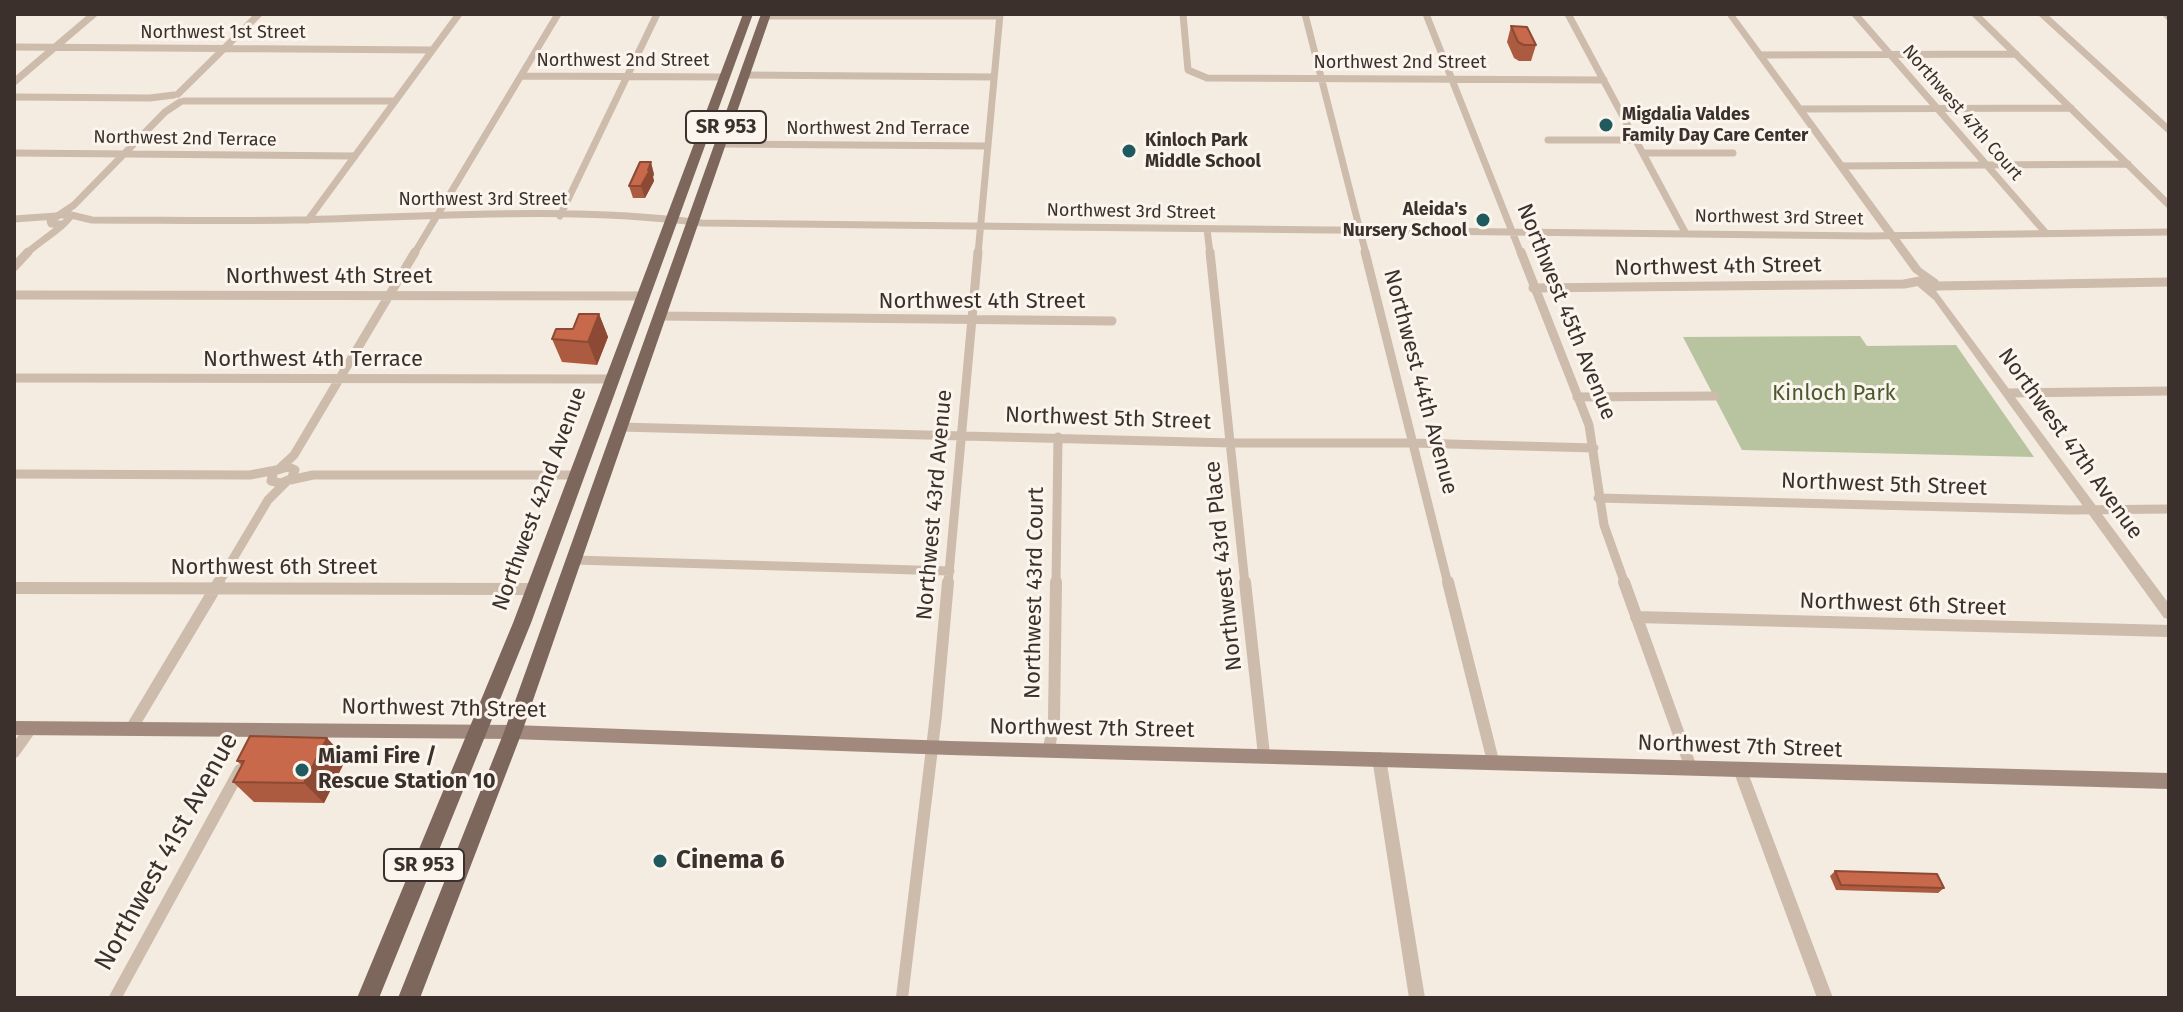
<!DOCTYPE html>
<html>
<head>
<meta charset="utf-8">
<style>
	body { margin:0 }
	#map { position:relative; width:2183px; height:1012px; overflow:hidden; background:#f4ebe1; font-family:"Fira Sans",sans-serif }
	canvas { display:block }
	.frame { position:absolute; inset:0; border:16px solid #3b302b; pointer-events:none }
</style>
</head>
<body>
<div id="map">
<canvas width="2183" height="1012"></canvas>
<div class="frame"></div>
</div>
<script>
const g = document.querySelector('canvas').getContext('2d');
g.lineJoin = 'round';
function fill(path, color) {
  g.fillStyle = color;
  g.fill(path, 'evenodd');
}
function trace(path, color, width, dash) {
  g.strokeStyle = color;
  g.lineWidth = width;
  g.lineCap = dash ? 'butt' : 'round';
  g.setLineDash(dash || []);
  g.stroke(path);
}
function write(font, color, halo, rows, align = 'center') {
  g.font = font + ' "Fira Sans",sans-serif';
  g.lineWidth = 6;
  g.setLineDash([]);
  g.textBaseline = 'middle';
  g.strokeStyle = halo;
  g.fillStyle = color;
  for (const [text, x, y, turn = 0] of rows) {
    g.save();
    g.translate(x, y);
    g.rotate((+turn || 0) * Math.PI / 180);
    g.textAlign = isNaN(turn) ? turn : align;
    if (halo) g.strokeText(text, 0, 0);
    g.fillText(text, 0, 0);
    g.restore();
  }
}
fill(new Path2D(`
	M1860,336l7,10 89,-1 78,112 -292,-7 -59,-113z`), '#b8c4a0');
trace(new Path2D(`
	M1183,14l5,56 19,8 397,2
	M1305,14l61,240
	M1426,14l95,240
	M1568,14l117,218
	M1855,14l190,218
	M1975,14l194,191
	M2042,14l127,116
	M2166,14l3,3
	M765,16h235
	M14,47l418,3
	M1760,55l256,-1
	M744,75l250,2
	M522,76l203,1
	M14,82l80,-68
	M178,94l81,-80
	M14,97l136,1 24,-3
	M184,101h211
	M1800,109l271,-1
	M1548,140h89
	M720,144l268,2
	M14,153l341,3
	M1644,153h89
	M1841,166l287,-2
	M59,215l15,-10 91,-93 15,-10
	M71,215l21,5c79,0 159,2 238,-1 121,-4 253,-12 372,4l1167,13 300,-4
	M560,216l97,-202
	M14,219l42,-3
	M308,220l151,-206
	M1207,229l3,25
	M26,254c10,-10 42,-30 45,-39h-12l-9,6 1,3h10
	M414,254l144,-240
	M978,254l22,-240`), '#cdbbac', 7);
trace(new Path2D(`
	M1210,252l35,332
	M1365,252l83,332
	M1521,252l68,173 15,100 21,59
	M14,267l14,-15
	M1937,286l232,-4
	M1533,288l371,-4 16,-3
	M14,295l629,1
	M660,316l452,5
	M14,378l598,1
	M2008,393l161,-2
	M1577,397l138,-1
	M620,427l611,16h182l181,5
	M288,467l7,3 -4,9 -10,4 -10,-2 3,-10z
	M280,468l14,-13 121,-203
	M14,474l236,1 26,-5
	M290,480l23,-5h263
	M1598,498l473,12 98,-1
	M574,560l376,11
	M218,584l50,-84 18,-18
	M948,584l30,-332
	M1056,584l2,-147`), '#cdbbac', 9);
trace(new Path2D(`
	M1245,582l19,173
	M1448,582l45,179
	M1624,582l67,186
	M14,588l521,1
	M1636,617l533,14
	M131,729l88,-147
	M1049,749l5,-30 2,-137
	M14,752l17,-24
	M115,998l125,-228
	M902,998l34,-283 12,-133`), '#cdbbac', 12);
fill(new Path2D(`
	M1726,14h8l187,254 17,12 3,8 -5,3 233,313v15l-5,-1 -230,-318 -19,-16 -1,-2 6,-5 -7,-5z
	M1379,752l5,2 2,4 39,240h-16l-37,-240 2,-4z
	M1740,764l5,1 2,5 86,228h-16l-84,-228 2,-5z`), '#cdbbac');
fill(new Path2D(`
	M14,721l499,4 437,16 1219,32v16l-1219,-34 -437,-16 -499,-4z`), '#a18a7d');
fill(new Path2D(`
	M743,14h10l-222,609 -152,375h-22l156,-375z
	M761,14h10l-249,718 -102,266h-22l106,-266z`), '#7d675c');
fill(new Path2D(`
	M1511,26l25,19 -5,16h-12l-5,-3 -7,-16z
	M654,174l-1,3 1,4 -9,17h-12l-4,-12z
	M599,314l9,23 -11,28 -35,-3 -10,-23z
	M327,738l19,21 -22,44 -70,-1 -21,-20 9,-16 -5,-5z
	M1835,871l109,17 -6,5 -102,-3 -6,-14z`), '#ac5a40');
fill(new Path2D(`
	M651,162l3,12 -1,3 1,4 -9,17 -4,-12z
	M599,314l9,23 -11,28 -9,-23z
	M327,738l19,21 -22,44 -20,-20z`), '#8c4a34');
const building = new Path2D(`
	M1511,26l16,1 9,18h-12l-6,-3z
	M640,162h11l-3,8h2l-9,16h-12z
	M579,314h20l-11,28 -36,-3 4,-10h17z
	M250,736l77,2 -23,45 -71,-1 11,-21h-7z
	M1835,871l102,3 7,14 -103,-3z`);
fill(building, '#c8694b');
trace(building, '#8c4a34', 2);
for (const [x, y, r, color] of [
	[1606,125,8,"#1f5a5e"],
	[1129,151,8,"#1f5a5e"],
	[1483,220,8,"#1f5a5e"],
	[302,770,8,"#1f5a5e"],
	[660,861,8,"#1f5a5e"]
]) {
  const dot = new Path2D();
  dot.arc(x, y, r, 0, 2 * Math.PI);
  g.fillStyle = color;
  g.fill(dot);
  trace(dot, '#fbf5ee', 3);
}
write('18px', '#3b302b', '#fbf5ee', [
	["Northwest 1st Street",223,33],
	["Northwest 2nd Street",623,61],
	["Northwest 2nd Street",1400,63],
	["Northwest 47th Court",1962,113,49],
	["Northwest 2nd Terrace",878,129],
	["Northwest 2nd Terrace",185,139,1],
	["Northwest 3rd Street",483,200],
	["Northwest 3rd Street",1131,212,1],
	["Northwest 3rd Street",1779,218,1]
]);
write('bold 18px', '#3b302b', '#fbf5ee', [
	["Migdalia Valdes",1622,115],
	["Family Day Care Center",1622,136],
	["Kinloch Park",1145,141],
	["Middle School",1145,162],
	["Aleida's",1467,210,"right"],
	["Nursery School",1467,231,"right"]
], 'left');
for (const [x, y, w] of [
	[726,127,80],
	[424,865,80]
]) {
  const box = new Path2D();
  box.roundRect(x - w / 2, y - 16, w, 32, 6);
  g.fillStyle = '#fbf5ee';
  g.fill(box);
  trace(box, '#3b302b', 2);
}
write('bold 20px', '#3b302b', null, [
	["SR 953",726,127],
	["SR 953",424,865]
]);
write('22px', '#3b302b', '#fbf5ee', [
	["Northwest 4th Street",1718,267,-1],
	["Northwest 4th Street",329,277],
	["Northwest 4th Street",982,302],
	["Northwest 45th Avenue",1566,312,68],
	["Northwest 4th Terrace",313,360],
	["Northwest 44th Avenue",1420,382,75],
	["Northwest 5th Street",1108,419,2],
	["Northwest 47th Avenue",2070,444,54],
	["Northwest 5th Street",1884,485,2],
	["Northwest 42nd Avenue",540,499,-70],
	["Northwest 43rd Avenue",935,505,-85],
	["Northwest 43rd Place",1224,566,-96],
	["Northwest 6th Street",274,568],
	["Northwest 43rd Court",1035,593,-89],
	["Northwest 6th Street",1903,605,2],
	["Northwest 7th Street",444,709,1],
	["Northwest 7th Street",1092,729,1],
	["Northwest 7th Street",1740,747,2]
]);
write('22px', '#4a5a2e', '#fbf5ee', [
	["Kinloch Park",1834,394]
]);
write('bold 22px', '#3b302b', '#fbf5ee', [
	["Miami Fire /",318,757],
	["Rescue Station 10",318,782]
], 'left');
write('26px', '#3b302b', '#fbf5ee', [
	["Northwest 41st Avenue",167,852,-61]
]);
write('bold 26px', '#3b302b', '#fbf5ee', [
	["Cinema 6",676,861]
], 'left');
</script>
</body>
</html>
